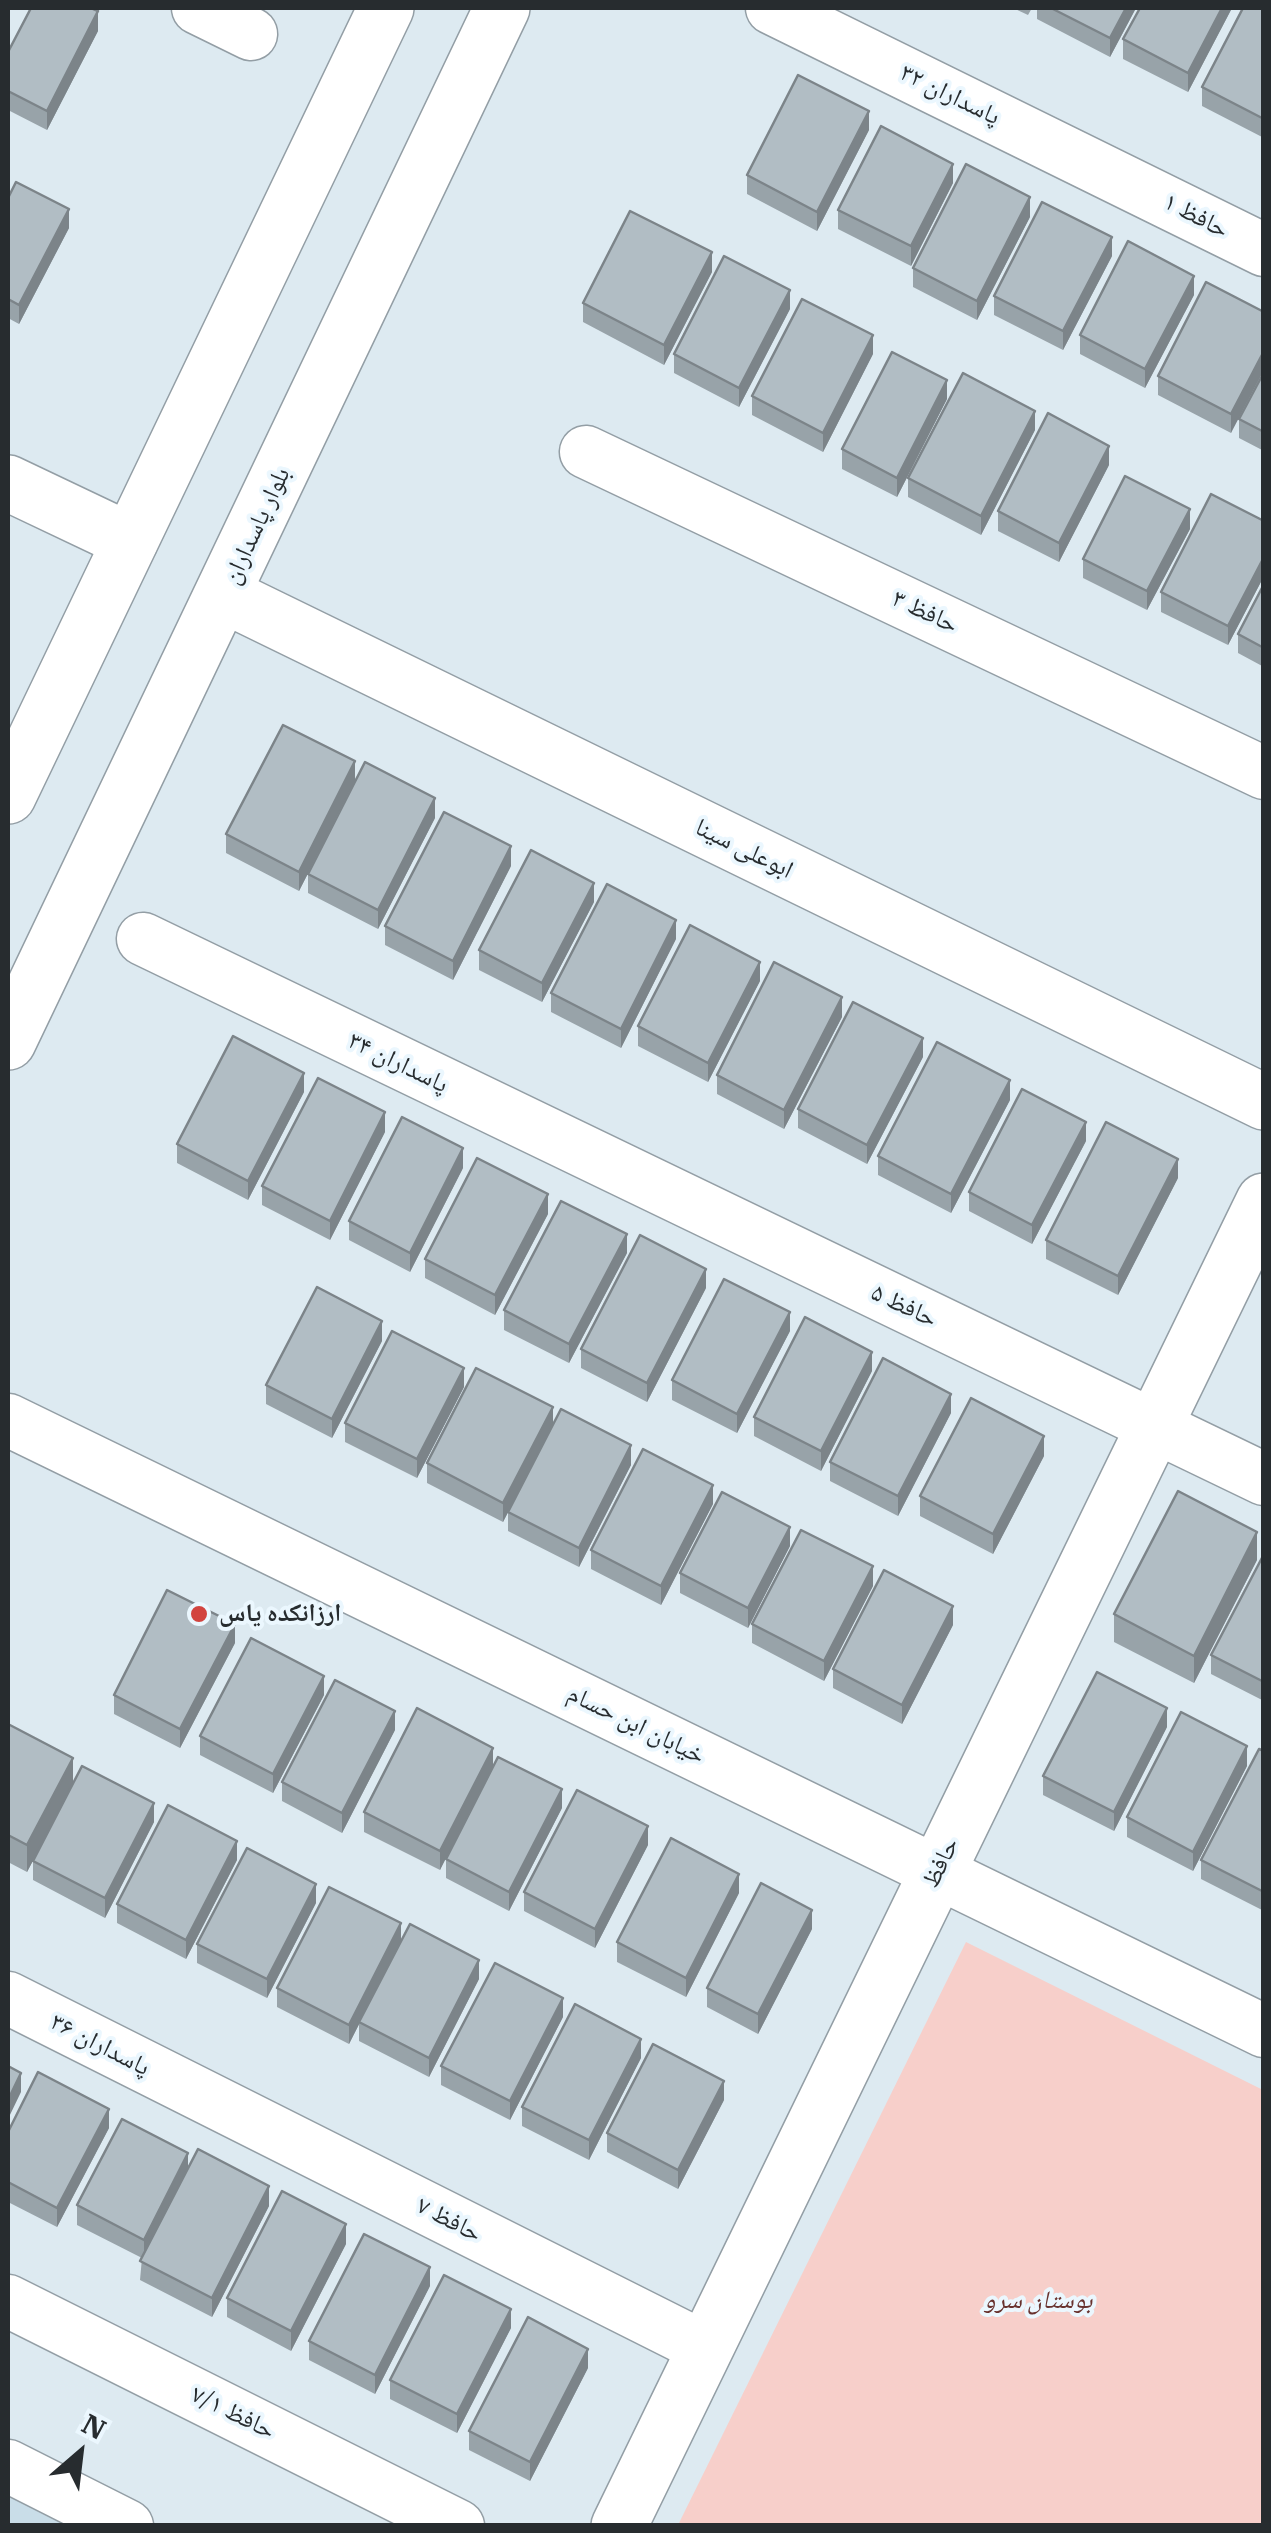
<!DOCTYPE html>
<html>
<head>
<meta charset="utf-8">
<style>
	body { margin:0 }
	#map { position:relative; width:1271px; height:2533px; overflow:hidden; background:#ddeaf1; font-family:"IBM Plex Serif",serif }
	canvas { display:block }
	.frame { position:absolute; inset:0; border:10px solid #272c2f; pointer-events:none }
	.north { position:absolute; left:30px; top:2403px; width:100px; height:100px; -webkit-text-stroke:8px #ebf7fe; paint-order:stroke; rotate:28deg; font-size:28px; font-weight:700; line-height:40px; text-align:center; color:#272c2f }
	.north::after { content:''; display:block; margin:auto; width:35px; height:45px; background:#272c2f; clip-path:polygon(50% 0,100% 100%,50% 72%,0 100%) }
</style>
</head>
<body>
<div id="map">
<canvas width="1271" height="2533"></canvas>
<div class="frame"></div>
<div class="north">N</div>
</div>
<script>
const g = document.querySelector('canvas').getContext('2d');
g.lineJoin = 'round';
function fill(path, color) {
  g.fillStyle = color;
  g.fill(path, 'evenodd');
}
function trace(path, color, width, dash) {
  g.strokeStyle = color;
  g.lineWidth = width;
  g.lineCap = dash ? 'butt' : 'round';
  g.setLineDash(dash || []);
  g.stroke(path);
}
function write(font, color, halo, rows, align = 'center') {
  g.font = font + ' "IBM Plex Serif","Noto Naskh Arabic",serif';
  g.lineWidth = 8;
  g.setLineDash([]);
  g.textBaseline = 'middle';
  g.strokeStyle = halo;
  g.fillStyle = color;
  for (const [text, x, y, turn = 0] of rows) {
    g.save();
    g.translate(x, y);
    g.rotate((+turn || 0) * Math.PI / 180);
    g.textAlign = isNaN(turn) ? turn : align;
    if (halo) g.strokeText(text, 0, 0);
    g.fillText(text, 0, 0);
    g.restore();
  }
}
fill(new Path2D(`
	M8,2478l94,47h-94z`), '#c9dde8');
fill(new Path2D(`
	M966,1942l297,148v435h-585z`), '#f7cfca');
const minor = new Path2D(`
	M198,8l53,26
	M772,8l492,242
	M586,452l678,321
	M143,939l1121,540
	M8,1420l1256,611
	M8,1998l697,350
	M8,2301l450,225
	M8,2466l119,60`);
const tertiary = new Path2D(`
	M8,483l122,58
	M224,595l1040,507
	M619,2526l645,-1325`);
const primary = new Path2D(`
	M8,796l378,-788
	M8,1042l494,-1034`);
trace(minor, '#939ea5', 55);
trace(tertiary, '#939ea5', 58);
trace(primary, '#939ea5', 58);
trace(minor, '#fff', 52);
trace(tertiary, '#fff', 55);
trace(primary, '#fff', 55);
fill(new Path2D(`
	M1013,8h19l-4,7z
	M1037,8h99l-26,49 -73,-38z
	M1140,8h92l-44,84 -65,-33v-20z
	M1264,8v130l-62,-32v-19z
	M98,31l-51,99 -39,-20v-58z
	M869,130l-52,101 -70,-37v-19z
	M953,183l-42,83 -73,-37v-19z
	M8,198l61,30 -50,96 -11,-6z
	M1030,217l-53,103 -64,-33v-19z
	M1112,256l-49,94 -69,-35v-19z
	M712,272l-48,93 -81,-43v-19z
	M1194,295l-49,93 -65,-34v-19z
	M790,309l-51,98 -65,-34v-19z
	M1264,312l-33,121 -73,-38v-19z
	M873,354l-50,98 -71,-37v-19z
	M1264,372v79l-25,-13v-19z
	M947,399l-50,98 -55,-28v-20z
	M1035,430l-54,105 -73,-38v-19z
	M1109,465l-50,97 -61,-31v-20z
	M1264,521v55l-36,69 -67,-33v-20z
	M1190,529l-43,81 -64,-32v-19z
	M1264,584v83l-26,-14v-19z
	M355,781l-56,110 -73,-38v-19z
	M435,818l-57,111 -70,-36v-19z
	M511,866l-58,114 -68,-35v-19z
	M594,902l-52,100 -63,-32v-20z
	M676,939l-55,109 -70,-36v-19z
	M760,981l-52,101 -70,-36v-20z
	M842,1017l-58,112 -67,-35v-19z
	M923,1057l-56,107 -69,-36v-19z
	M304,1092l-56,108 -71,-37v-19z
	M1010,1100l-59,113 -73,-38v-19z
	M385,1132l-55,108 -68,-35v-19z
	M1086,1141l-54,103 -63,-33v-19z
	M463,1168l-53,104 -61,-32v-19z
	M1178,1178l-60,117 -72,-36v-19z
	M548,1214l-53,101 -70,-37v-19z
	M627,1253l-58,110 -65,-33v-20z
	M706,1288l-59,114 -66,-34v-19z
	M790,1331l-53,102 -65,-33v-20z
	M382,1341l-50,97 -66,-34v-19z
	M872,1371l-51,100 -67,-35v-19z
	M464,1387l-47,91 -72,-36v-19z
	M951,1413l-53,103 -68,-35v-19z
	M553,1426l78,39 -52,102 -71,-36v-19l-5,10 -76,-39v-20z
	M1044,1456l-51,98 -73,-38v-20z
	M713,1504l-52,101 -70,-36v-19z
	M790,1546l-42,82 -68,-35v-20z
	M1264,1554v147l-53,-27v-19z
	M1257,1560l-63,123 -80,-41v-28z
	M873,1586l-49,95 -72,-38v-19z
	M953,1625l-51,99 -69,-36v-19z
	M235,1643l-55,105 -66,-34v-19z
	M324,1695l-51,98 -73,-38v-19z
	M8,1724l65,60 81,38 -49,96 -72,-38v-19l19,-37 -25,48 -19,-10z
	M1167,1727l-53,104 -71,-36v-19z
	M395,1730l-53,103 -60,-32v-19z
	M493,1748l-53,122 -76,-38v-20z
	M1264,1751v160l-63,-32v-19z
	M1247,1766l-54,105 -66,-34v-20z
	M562,1808l-53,103 -63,-33v-19z
	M648,1845l-53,103 -71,-37v-19z
	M237,1860l-51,99 -69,-36v-19z
	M739,1893l-53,104 -69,-35v-20z
	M316,1903l-49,95 -70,-35v-19z
	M812,1929l-54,105 -51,-27v-19z
	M401,1940l78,39 -50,98 -70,-36v-17l-10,20 -72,-37v-19z
	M563,2017l-53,103 -69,-35v-19z
	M641,2058l-52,102 -67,-34v-19z
	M724,2100l-46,89 -71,-37v-19z
	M109,2128l-52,99 -49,-25v-70z
	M188,2168l81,38 -57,111 -72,-37 2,-22 -65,-33v-20z
	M346,2244l-55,107 -64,-34v-19z
	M430,2286l-55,108 -66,-34v-19z
	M511,2328l-54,105 -67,-34v-19z
	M588,2368l-58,113 -61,-31v-19z`), '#98a3a9');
fill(new Path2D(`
	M1126,8h10l-26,49v-19z
	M1222,8h10l-44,84v-19z
	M98,11v20l-51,99v-19z
	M9,18v19l-1,4v-19z
	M869,111v19l-52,101v-19z
	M953,164v19l-42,83v-20z
	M1030,197v20l-53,103v-19z
	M69,209v19l-50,96v-19z
	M1112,237v19l-49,94v-19z
	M712,252v20l-48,93v-20z
	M1194,276v19l-49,93v-19z
	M790,290v19l-51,98v-19z
	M873,335v19l-50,98v-19z
	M1264,351v19l-33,63v-19z
	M947,380v19l-50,98v-19z
	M1035,411v19l-54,105v-19z
	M1109,446v19l-50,97v-19z
	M1190,509v20l-43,81v-19z
	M1264,557v19l-36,69v-19z
	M355,761v20l-56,110v-19z
	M435,798v20l-57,111v-19z
	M511,846v20l-58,114v-19z
	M594,883v19l-52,100v-19z
	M676,920v19l-55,109v-19z
	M760,962v19l-52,101v-19z
	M842,997v20l-58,112v-19z
	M923,1038v19l-56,107v-19z
	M304,1073v19l-56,108v-19z
	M1010,1080v20l-59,113v-19z
	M385,1112v20l-55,108v-19z
	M1086,1122v19l-54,103v-19z
	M463,1148v20l-53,104v-19z
	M1178,1159v19l-60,117v-19z
	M548,1194v20l-53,101v-20z
	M627,1234v19l-58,110v-19z
	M706,1269v19l-59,114v-19z
	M790,1312v19l-53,102v-19z
	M382,1321v20l-50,97v-19z
	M872,1352v19l-51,100v-20z
	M464,1368v19l-47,91v-19z
	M951,1394v19l-53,103v-20z
	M553,1407v19l-50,96v-19z
	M1044,1436v20l-51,98v-20z
	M631,1445v20l-52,102v-19z
	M713,1485v19l-52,101v-19z
	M790,1527v19l-42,82v-20z
	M1257,1532v28l-63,123v-27z
	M873,1566v20l-49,95v-20z
	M953,1606v19l-51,99v-19z
	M235,1624v19l-55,105v-19z
	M324,1676v19l-51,98v-19z
	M1167,1708v19l-53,104v-19z
	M395,1711v19l-53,103v-20z
	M1247,1746v20l-54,105v-19z
	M493,1748v19l-53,103v-19z
	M73,1758v27l-46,87v-27z
	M562,1789v19l-53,103v-19z
	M154,1803v19l-49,96v-20z
	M648,1826v19l-53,103v-19z
	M237,1841v19l-51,99v-19z
	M739,1874v19l-53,104v-19z
	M316,1884v19l-49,95v-19z
	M812,1910v19l-54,105v-20z
	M401,1923v19l-52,102v-19z
	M479,1960v19l-50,98v-19z
	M563,1998v19l-53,103v-19z
	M641,2039v19l-52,102v-20z
	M21,2073v19l-13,27v-19z
	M724,2081v19l-46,89v-19z
	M109,2109v19l-52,99v-19z
	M188,2153v19l-44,87v-19z
	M269,2186v20l-57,111v-19z
	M346,2224v20l-55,107v-20z
	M430,2267v19l-55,108v-19z
	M511,2309v19l-54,105v-19z
	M588,2349v19l-58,113v-19z`), '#7c8489');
const building = new Path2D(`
	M31,8h60l7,3 -51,100 -39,-20v-39z
	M1051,8h75l-16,30z
	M1140,8h82l-34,65 -65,-34z
	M1243,8h21v111l-62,-32z
	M798,75l71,36 -52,101 -70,-37z
	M881,126l72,38 -42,82 -73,-36z
	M966,164l64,33 -53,104 -64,-33z
	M16,182l53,27 -50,96 -11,-6v-101z
	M1042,202l70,35 -49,94 -69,-35z
	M630,211l82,41 -48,93 -81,-42z
	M1128,241l66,35 -49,93 -65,-34z
	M724,256l66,34 -51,98 -65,-34z
	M1206,282l58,30v39l-33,63 -73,-38z
	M802,299l71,36 -50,98 -71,-37z
	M892,352l55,28 -50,98 -55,-29z
	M1264,372v60l-25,-13z
	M963,373l72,38 -54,105 -73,-38z
	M1048,413l61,33 -50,97 -61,-32z
	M1125,476l65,33 -43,82 -64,-32z
	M1211,494l53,27v36l-36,69 -67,-34z
	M1264,584v64l-26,-14z
	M283,725l72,36 -56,111 -73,-38z
	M365,762l70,36 -57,112 -70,-36z
	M444,812l67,34 -58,115 -68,-35z
	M531,850l63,33 -52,100 -63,-33z
	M607,884l69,36 -55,109 -70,-36z
	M690,925l70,37 -52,101 -70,-37z
	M774,962l68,35 -58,113 -67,-35z
	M853,1002l70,36 -56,107 -69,-36z
	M233,1036l71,37 -56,108 -71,-37z
	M937,1042l73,38 -59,114 -73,-38z
	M318,1078l67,34 -55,109 -68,-35z
	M1022,1089l64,33 -54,103 -63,-33z
	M402,1117l61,31 -53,105 -61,-32z
	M1106,1122l72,37 -60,117 -72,-36z
	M477,1158l71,36 -53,101 -70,-36z
	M561,1201l66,33 -58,110 -65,-34z
	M640,1235l66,34 -59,114 -66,-34z
	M724,1279l66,33 -53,102 -65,-34z
	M317,1287l65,34 -50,98 -66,-34z
	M805,1317l67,35 -51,99 -67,-34z
	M392,1331l72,37 -47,91 -72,-36z
	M883,1358l68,36 -53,102 -68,-34z
	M476,1368l77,39 -50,96 -76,-40z
	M971,1398l73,38 -51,98 -73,-38z
	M561,1409l70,36 -52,103 -71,-36z
	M643,1449l70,36 -52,101 -70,-36z
	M1178,1491l79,41 -63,124 -80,-42z
	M722,1492l68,35 -42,81 -68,-35z
	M801,1530l72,36 -49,95 -72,-37z
	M1264,1554v128l-53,-27z
	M884,1570l69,36 -51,99 -69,-36z
	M167,1590l68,34 -55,105 -66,-34z
	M251,1638l73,38 -51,98 -73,-38z
	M1097,1672l70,36 -53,104 -71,-36z
	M335,1680l60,31 -53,102 -60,-31z
	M417,1708l76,40 -53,103 -76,-39z
	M1181,1712l66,34 -54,106 -66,-35z
	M8,1724l65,34 -46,87 -19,-10z
	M1259,1749l5,2v141l-63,-32z
	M498,1757l64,32 -53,103 -63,-33z
	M82,1766l72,37 -49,95 -72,-37z
	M577,1790l71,36 -53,103 -71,-37z
	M168,1805l69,36 -51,99 -69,-36z
	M671,1838l68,36 -53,104 -69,-36z
	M247,1848l69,36 -49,95 -70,-35z
	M761,1883l51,27 -54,104 -51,-26z
	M329,1887l72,36 -52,102 -72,-37z
	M410,1924l69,36 -50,98 -70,-36z
	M495,1963l68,35 -53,103 -69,-35z
	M575,2004l66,35 -52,101 -67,-33z
	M653,2044l71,37 -46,89 -71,-37z
	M8,2066l13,7 -13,27z
	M38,2072l71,37 -52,99 -49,-26v-50z
	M122,2119l66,34 -44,87 -67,-35z
	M198,2149l71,37 -57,112 -72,-37z
	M282,2191l64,33 -55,107 -64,-33z
	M364,2234l66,33 -55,108 -66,-34z
	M444,2275l67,34 -54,105 -67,-34z
	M528,2317l60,32 -58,113 -61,-31z`);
fill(building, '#b1bdc4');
trace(building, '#7c8489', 2.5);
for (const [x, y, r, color] of [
	[199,1614,10,"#d2443f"]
]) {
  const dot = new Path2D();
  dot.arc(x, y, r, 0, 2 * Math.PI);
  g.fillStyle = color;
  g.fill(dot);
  trace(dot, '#ebf7fe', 4);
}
write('25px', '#272c2f', '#ebf7fe', [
	["پاسداران ۳۲",950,95,26],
	["حافظ ۱",1196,216,27],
	["بلوار پاسداران",257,526,-65],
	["حافظ ۳",925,612,25],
	["ابوعلی سینا",744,849,26],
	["پاسداران ۳۴",398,1063,26],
	["حافظ ۵",904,1306,25],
	["خیابان ابن حسام",636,1725,26],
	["حافظ",941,1863,-64],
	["پاسداران ۳۶",100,2045,27],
	["حافظ ۷",449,2220,27],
	["حافظ ۷/۱",233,2413,26]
]);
write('bold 25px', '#272c2f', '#ebf7fe', [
	["ارزانکده یاس",219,1614]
], 'left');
write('italic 25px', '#68322e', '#ebf7fe', [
	["بوستان سرو",1038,2301]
]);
</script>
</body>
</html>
